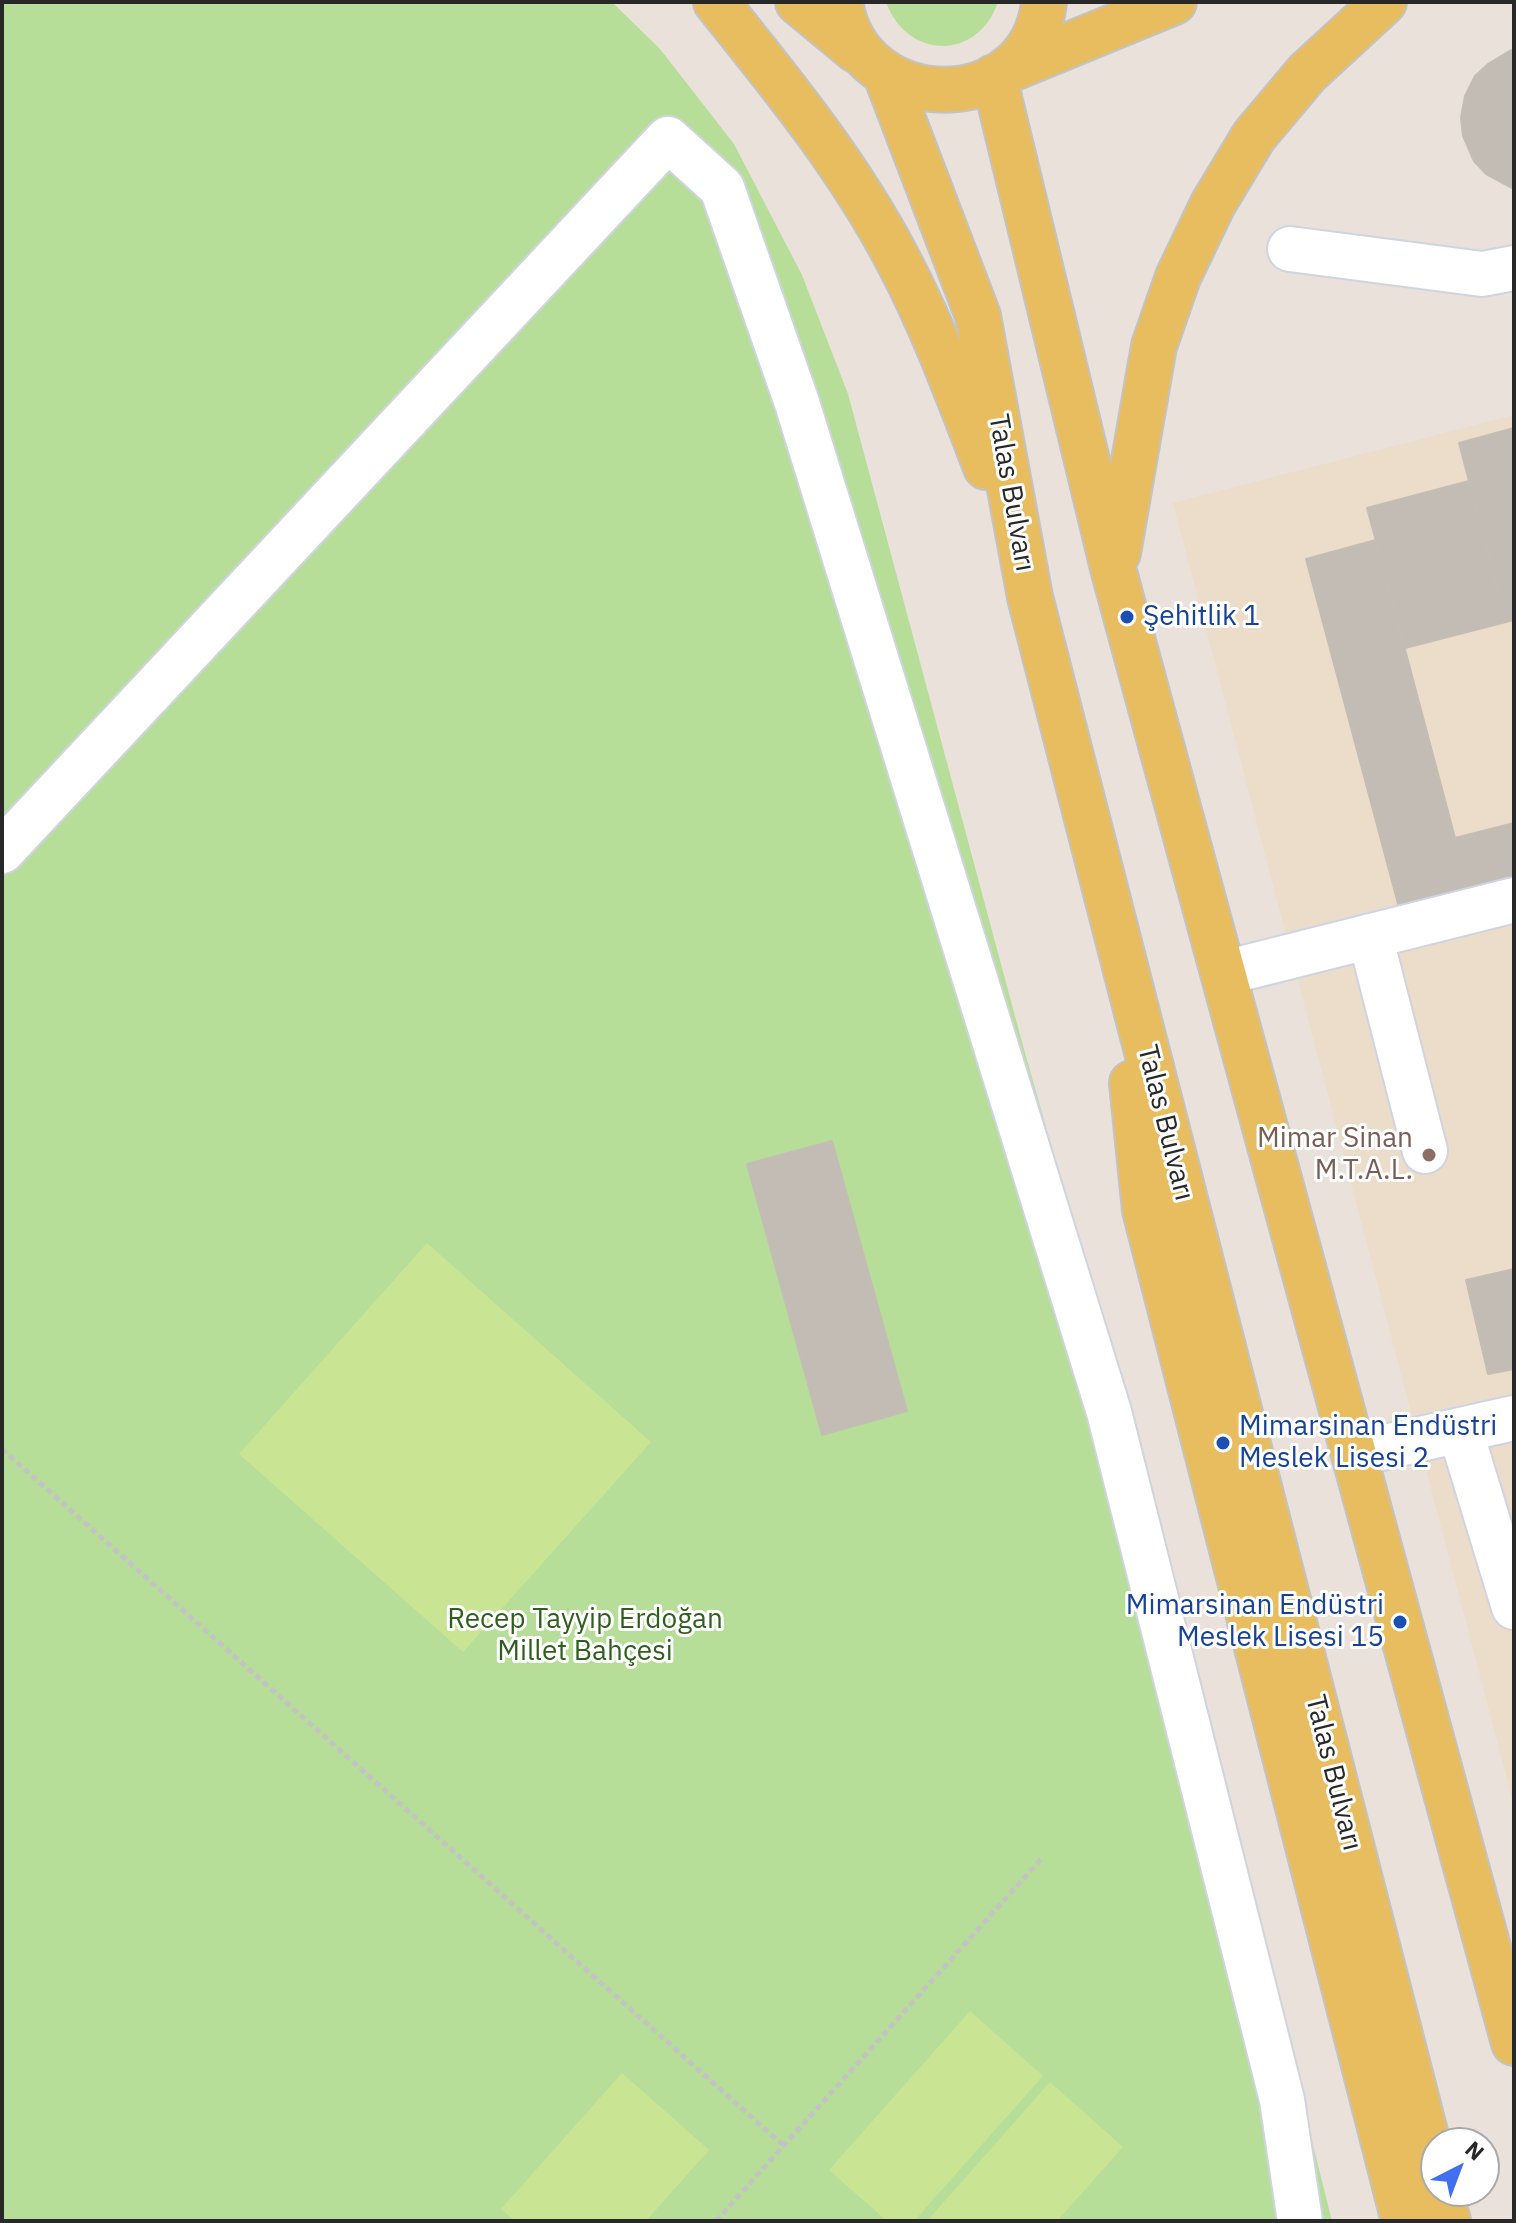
<!DOCTYPE html>
<html>
<head>
<meta charset="utf-8">
<style>
	body { margin:0 }
	#map { position:relative; width:1516px; height:2223px; overflow:hidden; background:#e9e1da; font-family:"IBM Plex Sans",sans-serif }
	canvas { display:block }
	.frame { position:absolute; inset:0; border:4px solid #282828; pointer-events:none }
	.north { position:absolute; left:1420px; top:2127px; width:80px; height:80px; box-sizing:border-box; background:#fff; border:2px solid #a9a9a9; border-radius:50%; rotate:42deg; font-size:22px; font-weight:700; line-height:32px; text-align:center; color:#282828 }
	.north::after { content:''; display:block; margin:auto; width:28px; height:36px; background:#4070f0; clip-path:polygon(50% 0,100% 100%,50% 72%,0 100%) }
</style>
</head>
<body>
<div id="map">
<canvas width="1516" height="2223"></canvas>
<div class="frame"></div>
<div class="north">N</div>
</div>
<script>
const g = document.querySelector('canvas').getContext('2d');
g.lineJoin = 'round';
function fill(path, color) {
  g.fillStyle = color;
  g.fill(path, 'evenodd');
}
function trace(path, color, width, dash) {
  g.strokeStyle = color;
  g.lineWidth = width;
  g.lineCap = dash ? 'butt' : 'round';
  g.setLineDash(dash || []);
  g.stroke(path);
}
function write(font, color, halo, rows, align = 'center') {
  g.font = font + ' "IBM Plex Sans",sans-serif';
  g.lineWidth = 6;
  g.setLineDash([]);
  g.textBaseline = 'middle';
  g.strokeStyle = halo;
  g.fillStyle = color;
  for (const [text, x, y, turn = 0] of rows) {
    g.save();
    g.translate(x, y);
    g.rotate((+turn || 0) * Math.PI / 180);
    g.textAlign = isNaN(turn) ? turn : align;
    if (halo) g.strokeText(text, 0, 0);
    g.fillText(text, 0, 0);
    g.restore();
  }
}
fill(new Path2D(`
	M1514,415v1391l-341,-1303z`), '#ebddc9');
fill(new Path2D(`
	M2,2h610l48,47 74,95 68,131 46,119 175,652 120,421 189,754h-1330z
	M886,2h112c-20,59 -91,58 -112,0z`), '#b6de98');
fill(new Path2D(`
	M427,1243l224,199 -188,210 -224,-198z
	M970,2011l73,65 -129,145h-27l-58,-51z
	M622,2073l87,77 -63,71h-131l-14,-12z
	M1050,2082l73,65 -66,74h-130z`), '#c9e594');
const building = new Path2D(`
	M1511,50l3,4v135l-28,-15 -12,-13 -11,-25 -2,-18 4,-22 10,-20 13,-12z
	M1514,428v192l-8,2 -47,-179z
	M1469,481l37,141 -101,26 -38,-140z
	M1376,540l79,298 59,-15v62l-113,30 -95,-356z
	M832,1141l75,270 -85,24 -75,-271z
	M1514,1269v100l-26,5 -22,-94z`);
fill(building, '#c2bcb5');
trace(building, '#c4bdb4', 2);
const minor = new Path2D(`
	M1290,249l192,25 32,-6
	M2,851l666,-712 54,49 75,215 312,1009 173,688 18,121
	M1370,936l55,215
	M1224,973l290,-73
	M1460,1430l54,177
	M1354,1454l160,-36`);
const major = new Path2D(`
	M716,2c66,82 133,164 182,258 35,66 61,137 88,207
	M798,2l58,48
	M840,2c18,117 192,117 204,0
	M1006,71l168,-69
	M886,75l92,241 52,281 406,1578
	M994,77l120,495 400,1471
	M1118,553l36,-207 24,-69 35,-73 41,-68 53,-63 77,-71
	M1132,1083l13,127 259,1011
	M1440,2191l8,30`);
trace(minor, '#cfd4e0', 48);
trace(major, '#c3c3c3', 48);
trace(new Path2D(`
	M2,1449l782,697
	M716,2221l327,-364`), '#c3c3c3', 5, [6, 4]);
trace(minor, '#fff', 44);
trace(major, '#e8bd60', 44);
for (const [x, y, r, color] of [
	[1127,617,8,"#1a4fb4"],
	[1429,1155,8,"#8d6e63"],
	[1223,1443,8,"#1a4fb4"],
	[1400,1622,8,"#1a4fb4"]
]) {
  const dot = new Path2D();
  dot.arc(x, y, r, 0, 2 * Math.PI);
  g.fillStyle = color;
  g.fill(dot);
  trace(dot, '#fff', 3);
}
write('28px', '#282828', '#fff', [
	["Talas Bulvarı",1011,493,80],
	["Talas Bulvarı",1165,1123,76],
	["Talas Bulvarı",1333,1773,76]
]);
write('28px', '#164399', '#fff', [
	["Şehitlik 1",1143,617],
	["Mimarsinan Endüstri",1239,1427],
	["Meslek Lisesi 2",1239,1459],
	["Mimarsinan Endüstri",1384,1606,"right"],
	["Meslek Lisesi 15",1384,1638,"right"]
], 'left');
write('28px', '#785e54', '#fff', [
	["Mimar Sinan",1413,1139],
	["M.T.A.L.",1413,1171]
], 'right');
write('28px', '#305f1d', '#fff', [
	["Recep Tayyip Erdoğan",585,1620],
	["Millet Bahçesi",585,1652]
]);
</script>
</body>
</html>
